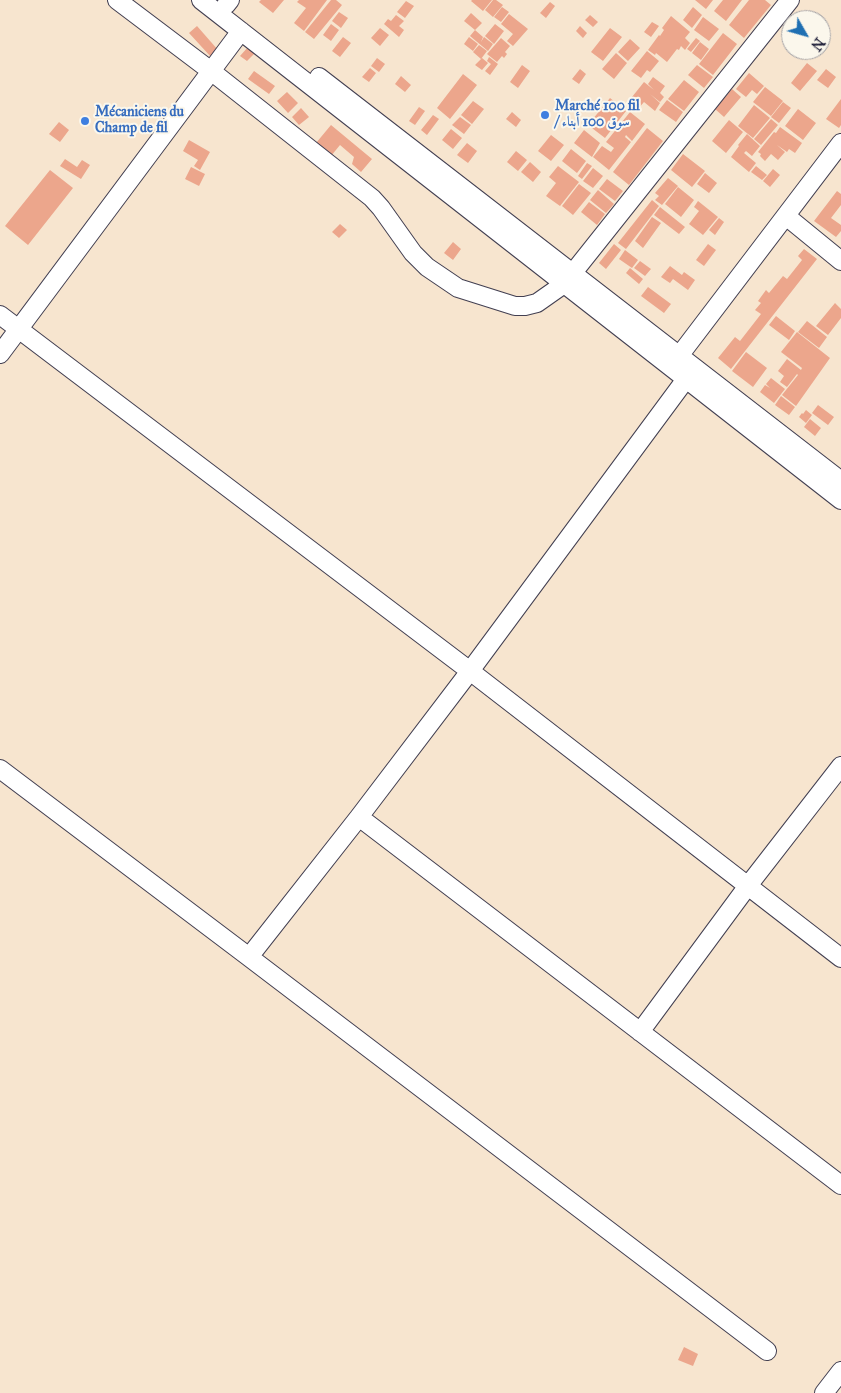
<!DOCTYPE html>
<html>
<head>
<meta charset="utf-8">
<style>
	body { margin:0 }
	#map { position:relative; width:841px; height:1393px; overflow:hidden; background:#f7e5cf; font-family:"IM FELL Great Primer",serif }
	canvas { display:block }
	.north { position:absolute; left:781px; top:10px; width:50px; height:50px; box-sizing:border-box; background:#fbf7ec; border:1px solid #a4a2a5; border-radius:50%; rotate:128deg; font-size:14px; font-weight:700; line-height:20px; text-align:center; color:#22223b }
	.north::after { content:''; display:block; margin:auto; width:18px; height:22px; background:#1f6fb2; clip-path:polygon(50% 0,100% 100%,50% 72%,0 100%) }
</style>
</head>
<body>
<div id="map">
<canvas width="841" height="1393"></canvas>
<div class="north">N</div>
</div>
<script>
const g = document.querySelector('canvas').getContext('2d');
g.lineJoin = 'round';
function fill(path, color) {
  g.fillStyle = color;
  g.fill(path, 'evenodd');
}
function trace(path, color, width, dash) {
  g.strokeStyle = color;
  g.lineWidth = width;
  g.lineCap = dash ? 'butt' : 'round';
  g.setLineDash(dash || []);
  g.stroke(path);
}
function write(font, color, halo, rows, align = 'center') {
  g.font = font + ' "IM FELL Great Primer",Amiri,serif';
  g.lineWidth = 4;
  g.setLineDash([]);
  g.textBaseline = 'middle';
  g.strokeStyle = halo;
  g.fillStyle = color;
  for (const [text, x, y, turn = 0] of rows) {
    g.save();
    g.translate(x, y);
    g.rotate((+turn || 0) * Math.PI / 180);
    g.textAlign = isNaN(turn) ? turn : align;
    if (halo) g.strokeText(text, 0, 0);
    g.fillText(text, 0, 0);
    g.restore();
  }
}
fill(new Path2D(`
	M261,0h23l-11,13 -14,-11z
	M299,0h28l-23,31 -10,-8 12,-15 -9,-6z
	M331,0h5l6,5 -28,34 -9,-7z
	M472,0h20l-9,11 -12,-10z
	M493,0h3l7,5 -10,12 -8,-7z
	M695,0h18l-7,9z
	M723,0h19l-16,21 -12,-10z
	M749,0h16l6,5 -27,33 -15,-13z
	M406,1l8,5 -9,12 -8,-6z
	M550,2l5,4 -9,12 -6,-5z
	M502,7l7,5 -8,10 -7,-5z
	M693,7l9,8 -10,13 -9,-8z
	M339,12l9,6 -7,10 -9,-7z
	M471,13l11,10 -7,7 -11,-9z
	M509,14l19,15 -15,17 -6,-5 6,-7 -12,-10z
	M396,15l8,6 -5,5 5,4 -5,7 -15,-13 4,-5 3,2z
	M590,15l8,7 -5,5 -8,-7z
	M671,16l19,16 -5,6 5,5 -5,7 -4,-4 -2,4 -2,-1 -10,13 -11,-9 -1,2 -7,-5 11,-15 1,1 4,-6 -2,-2z
	M703,17l16,12 -10,12 -15,-11z
	M652,22l7,4 -8,11 -7,-5z
	M331,24l8,6 -8,11 -8,-6z
	M495,24l9,7 -10,13 -9,-8z
	M197,26l21,24 -7,7 -22,-24z
	M580,26l7,7 -4,5 -7,-7z
	M380,28l9,7 -9,11 -9,-8z
	M610,28l12,9 -19,24 -12,-9z
	M475,30l8,7 -2,5 3,-5 9,7 -5,7 -18,-15z
	M723,33l14,11 -24,31 -14,-11z
	M343,37l8,6 -11,14 -8,-6z
	M469,37l9,7 -5,7 -9,-7z
	M501,38l9,8 -5,6 2,2 -3,4 -2,-2 -5,6 -10,-8z
	M696,38l4,3 -9,11 -4,-3z
	M630,39l10,9 -12,13 -10,-9z
	M700,42l9,7 -8,11 -9,-7z
	M479,45l8,6 -6,8 -8,-7z
	M248,47l7,6 -8,8 -7,-5z
	M647,51l12,10 -9,11 -3,-2 -6,8 -10,-7z
	M616,53l11,10 -13,16 -12,-10z
	M489,57l9,7 -8,11 -5,-4 6,-7 -4,-3z
	M377,58l8,6 -6,8 -8,-6z
	M482,58l6,5 -6,7 -7,-5z
	M807,63l10,8 -17,20 -9,-8z
	M522,65l8,6 -12,17 -8,-6z
	M697,65l16,12 -9,11 -16,-13z
	M370,68l6,5 -7,9 -7,-5z
	M580,69l6,5 -7,10 -7,-5z
	M826,69l10,8 -8,11 -11,-8z
	M254,71l21,15 -6,8 -21,-15z
	M749,73l15,13 -7,8 -5,-4 -6,7 -10,-8z
	M463,74l14,11 -27,34 -13,-11z
	M401,76l10,9 -6,7 -10,-8z
	M653,77l12,9 -5,7 4,4 -4,5 -10,-8 10,9 -5,8 -11,-9 -6,7 -10,-7 16,-20 10,8 -6,-6z
	M684,80l15,12 -15,19 -16,-12z
	M765,87l18,14 -12,15 -18,-14z
	M732,89l9,8 -17,20 -9,-8z
	M287,92l11,11 -10,10 -11,-12z
	M610,98l16,13 -21,27 -17,-13z
	M841,99v26l-2,3 -13,-9z
	M667,100l16,12 -7,10 -17,-12z
	M473,101l11,8 -12,15 -11,-9z
	M783,102l8,6 -12,15 -8,-6z
	M754,105l16,13 -17,20 -15,-12z
	M419,107l6,4 -10,14 -6,-4z
	M301,108l8,9 -10,8 -7,-8z
	M798,109l18,14 -13,17 -18,-14z
	M512,112l9,8 -5,7 -10,-8z
	M630,112l15,12 -13,17 -6,-6 -1,2 6,5 -22,28 -16,-13 9,-11 9,6 3,-4 -8,-6z
	M433,115l6,4 -12,16 -6,-5z
	M460,117l11,8 -7,9 -12,-9z
	M771,119l7,6 -17,20 -7,-6z
	M729,120l14,12 -17,21 -14,-12z
	M59,122l10,8 -9,12 -11,-8z
	M331,125l41,34 -11,13 -9,-8 2,-7 -14,-12 -9,11 -15,-13z
	M780,127l22,16 -7,10 -6,-4 -2,3 -10,-7 8,7 -7,8 -7,-6 -6,7 -5,-5 1,-2 -3,-2 16,-20 2,1z
	M647,128l16,13 -34,44 -16,-13z
	M451,129l11,9 -9,11 -11,-9z
	M584,130l16,13 -8,14 -18,-14z
	M747,134l13,12 -8,10 -6,-5 -2,2 12,10 -7,9 -18,-15 8,-11 -1,-1z
	M551,135l13,10 -13,16 -13,-10z
	M189,140l21,12 -10,18 -6,-4 4,-6 -15,-9z
	M467,143l10,8 -9,12 -11,-8z
	M571,149l15,12 -9,12 -15,-12z
	M516,151l11,9 -9,11 -11,-9z
	M683,154l22,17 -13,16 -21,-17z
	M65,159l12,8 5,-7 8,5 -9,14 -21,-13z
	M530,162l11,10 -8,10 -12,-10z
	M587,163l5,3 -10,13 -4,-3z
	M558,166l21,16 -19,24 -14,-10 10,-13 -7,-6z
	M756,166l11,9 -5,5 -11,-8z
	M191,167l14,7 -6,12 -14,-7z
	M593,168l10,8 -10,12 -10,-7z
	M773,169l7,6 -10,12 -7,-6z
	M50,170l23,18 -45,57 -23,-19z
	M705,173l12,10 -8,10 -12,-9z
	M668,178l10,8 -16,19 -7,-5 4,-4 -4,-3z
	M607,179l16,12 -8,10 -16,-12z
	M579,184l12,9 -18,22 -11,-9z
	M678,187l16,13 -13,17 -16,-13z
	M598,190l16,14 -8,9 -16,-13z
	M837,191l4,3v11l-10,13 10,7v6l-5,6 -22,-16z
	M652,200l7,6 -33,43 -8,-6z
	M698,201l20,16 -15,18 -14,-11 10,-13 -5,-4z
	M589,202l16,12 -8,11 -16,-13z
	M660,207l25,20 -6,7 -25,-19z
	M652,217l9,6 -18,25 -8,-7z
	M719,218l5,4 -9,13 -6,-5z
	M340,224l7,6 -8,8 -7,-6z
	M453,242l8,7 -8,11 -9,-7z
	M614,244l7,6 -15,19 -7,-6z
	M708,244l8,6 -12,16 -8,-6z
	M804,249l13,10 -86,110 -13,-11 17,-21 5,4 21,-27 -6,-4 6,-7 -3,-2 8,-11 3,3 14,-17 4,3 15,-19 -4,-4z
	M625,250l13,10 -6,8 -13,-9z
	M640,261l11,8 -6,7 -11,-8z
	M670,266l12,9 2,-3 11,8 -7,10 -15,-11 -3,4 -9,-6z
	M630,268l13,11 -4,5 -13,-11z
	M648,287l23,17 -7,9 -23,-17z
	M835,303l6,6v9l-13,17 -12,-9z
	M776,316l19,15 -6,9 -20,-15z
	M807,321l20,16 -8,11 -21,-16z
	M797,332l33,26 -34,48 -14,-11 16,-20 -1,-1 -10,13 -7,-5 4,-6 -6,-5 9,-12 14,11 1,-2 -21,-16z
	M746,352l21,16 -14,19 -21,-16z
	M771,378l14,11 -11,14 -14,-11 5,-7 5,3 -4,-4z
	M781,396l14,11 -6,8 -14,-10z
	M818,405l16,12 -6,8 -16,-12z
	M806,410l6,5 -6,8 -7,-6 3,-4 1,1z
	M810,419l11,9 -6,8 -11,-9z
	M684,1347l14,7 -5,12 -15,-6z`), '#eca68c');
const minor = new Path2D(`
	M117,0l94,71 161,127 9,10 32,45 14,14 31,21 57,18h10l12,-3 27,-19 226,-284
	M201,0l640,500
	M226,5l4,-5
	M319,77l522,404
	M786,216l55,45
	M0,315l470,356 371,287
	M0,354l241,-323
	M679,356l162,-213
	M686,379l-216,292 -111,146 -110,140 518,394
	M0,769l249,188
	M359,817l482,368
	M640,1032l107,-145 94,-121
	M824,1393l17,-22`);
trace(minor, '#423f51', 20);
trace(minor, '#fff', 18);
for (const [x, y, r, color] of [
	[545,115,5,"#3f7fe0"],
	[85,121,5,"#3f7fe0"]
]) {
  const dot = new Path2D();
  dot.arc(x, y, r, 0, 2 * Math.PI);
  g.fillStyle = color;
  g.fill(dot);
  trace(dot, '#fbf7ec', 2);
}
write('bold 14px', '#366cbe', '#fbf7ec', [
	["Marché 100 fil",555,107],
	["/ سوق 100 أبناء",555,123],
	["Mécaniciens du",95,113],
	["Champ de fil",95,129]
], 'left');
</script>
</body>
</html>
